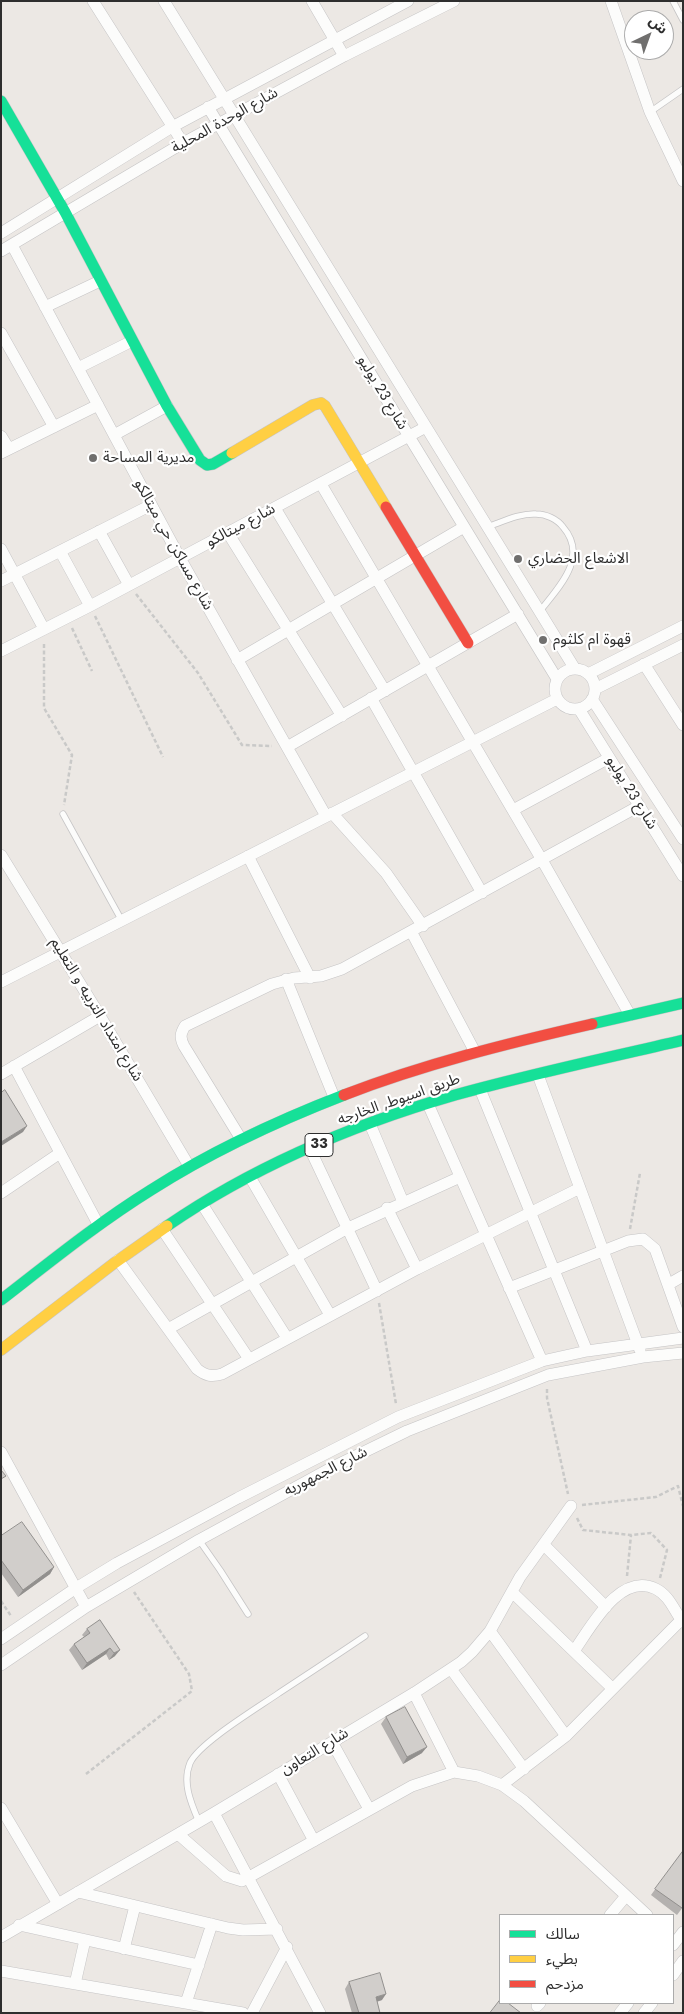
<!DOCTYPE html>
<html>
<head>
<meta charset="utf-8">
<style>
	body { margin:0 }
	#map { position:relative; width:684px; height:2014px; overflow:hidden; background:#ece8e4; font-family:Jost,"Noto Sans Arabic",sans-serif }
	canvas { display:block }
	.frame { position:absolute; inset:0; border:2px solid #2e2e2e; pointer-events:none }
	.legend { position:absolute; left:499px; top:1914px; width:175px; height:90px; box-sizing:border-box; background:#fff; border:1px solid #ababab; margin:0; padding:6px 9px; list-style:none; font-size:15px; color:#2e2e2e }
	.legend li { display:flex; align-items:center; gap:10px; height:25px }
	.legend b { width:25px; border:1px solid #ababab }
	.north { position:absolute; left:624px; top:10px; width:50px; height:50px; box-sizing:border-box; background:#fff; border:1px solid #ababab; border-radius:50%; rotate:42deg; font-size:14px; font-weight:700; line-height:20px; text-align:center; color:#2e2e2e }
	.north::after { content:''; display:block; margin:auto; width:18px; height:22px; background:#706f6e; clip-path:polygon(50% 0,100% 100%,50% 72%,0 100%) }
</style>
</head>
<body>
<div id="map">
<canvas width="684" height="2014"></canvas>
<div class="frame"></div>
<ul class="legend">
<li><b style="height:6px;background:#16e098"></b>سالك</li>
<li><b style="height:6px;background:#ffcf43"></b>بطيء</li>
<li><b style="height:6px;background:#f24e42"></b>مزدحم</li>
</ul>
<div class="north">ش</div>
</div>
<script>
const g = document.querySelector('canvas').getContext('2d');
g.lineJoin = 'round';
function trace(path, color, width, dash) {
  g.strokeStyle = color;
  g.lineWidth = width;
  g.lineCap = dash ? 'butt' : 'round';
  g.setLineDash(dash || []);
  g.stroke(path);
}
function fill(path, color) {
  g.fillStyle = color;
  g.fill(path, 'evenodd');
}
function write(font, color, halo, rows, align = 'center') {
  g.font = font + ' Jost,"Noto Sans Arabic",sans-serif';
  g.lineWidth = 4.5;
  g.setLineDash([]);
  g.textBaseline = 'middle';
  g.strokeStyle = halo;
  g.fillStyle = color;
  for (const [text, x, y, turn = 0] of rows) {
    g.save();
    g.translate(x, y);
    g.rotate((+turn || 0) * Math.PI / 180);
    g.textAlign = isNaN(turn) ? turn : align;
    if (halo) g.strokeText(text, 0, 0);
    g.fillText(text, 0, 0);
    g.restore();
  }
}
const lane = new Path2D(`
	M673,1l10,19
	M650,112l33,-23
	M487,527c15,-5 33,-14 49,-13 10,0 21,5 27,13 26,30 -4,60 -23,84
	M63,814l59,107
	M199,1540l21,30 28,44
	M199,1822c-8,-19 -17,-39 -9,-59 9,-20 69,-56 89,-70 29,-19 58,-38 86,-57`);
const street = new Path2D(`
	M93,1l90,142
	M164,1l411,668
	M312,1l32,55
	M611,1l39,111 33,69
	M208,107l349,572
	M1,233l171,-106 236,-126
	M12,245l168,313 146,258
	M1,251l182,-108 161,-87 110,-55
	M45,307l55,-26
	M1,333l53,94
	M78,368l54,-27
	M114,435l53,-29
	M1,436l8,13
	M1,453l97,-48
	M321,484l221,376 88,155
	M275,508l110,183
	M99,531l30,54
	M228,533l114,183
	M1,549l43,80
	M60,551l30,55
	M1,581l150,-76
	M1,651l89,-45 336,-179
	M237,660l227,-133
	M644,664l39,61
	M555 689a20 20 0 1 1 40 0a20 20 0 1 1-40 0Z
	M588,674l95,-48
	M595,689l88,-44
	M371,698l111,195
	M592,699l91,140
	M579,709l104,167
	M287,747l231,-133
	M513,810l96,-52
	M332,813l54,60 37,53
	M1,855l99,161 89,150
	M248,856l62,122
	M412,933l63,119
	M286,979l48,118
	M1,982l556,-283
	M14,1066l84,158
	M1,1074l99,-58
	M538,1075l102,275
	M480,1089l107,262
	M428,1104l114,257
	M370,1124l33,78
	M241,1139l-57,-93c-4,-8 -4,-12 1,-20l87,-42 22,-6 27,-2 21,-7 297,-163
	M310,1149l67,142
	M250,1177l80,138
	M1,1193l59,-40
	M202,1204l85,134
	M387,1208l30,61
	M162,1229l87,130
	M118,1260l79,109c9,7 15,8 25,5l195,-105 163,-81
	M669,1284l14,-8
	M509,1288l119,-47 15,-2 12,10 28,78
	M168,1329l178,-100 114,-52
	M1,1452l85,155
	M544,1545l62,62
	M512,1592l100,96
	M490,1631l76,105
	M1,1639l75,-51 41,-25 121,-65 160,-81 144,-56 45,-10 96,-13
	M574,1651c17,-24 46,-80 82,-62 14,7 18,22 27,33
	M1,1665l85,-58 113,-67 132,-72 76,-37 141,-56 95,-18 40,-4
	M451,1669l73,100
	M414,1693l40,79
	M332,1742l37,67
	M278,1774l36,67
	M502,1785l64,-49 115,-116
	M1,1808l57,96
	M214,1813l106,200
	M178,1834l48,42 16,5 170,-95 42,-14 24,4 24,9 22,16 123,114
	M78,1892l150,36 15,2 34,-1
	M610,1915l16,-19
	M19,1925l180,40
	M1,1937l213,-124 200,-120 47,-31 11,-10 18,-21 30,-54 51,-71
	M673,1945l10,-13
	M124,1949l11,-43
	M1,1971l242,42
	M673,1975l10,-14
	M75,1984l10,-44
	M186,2003l26,-79
	M537,2006l3,-3
	M252,2013l35,-66
	M620,2013l8,-10
	M644,2013l8,-10`);
const fast = new Path2D(`
	M1,101l64,111 102,194 33,54 7,5 6,-1 19,-11
	M592,1024l91,-21
	M167,1226c86,-59 188,-102 288,-131 75,-21 152,-37 228,-55
	M1,1300c49,-38 97,-77 150,-110 61,-39 126,-69 193,-95`);
const slow = new Path2D(`
	M232,453l81,-48 8,-2 4,3 61,101
	M1,1350l112,-86 54,-38`);
const jam = new Path2D(`
	M386,507l82,136
	M344,1095c80,-31 165,-52 248,-71`);
trace(lane, '#c5c4c5', 7);
trace(street, '#c5c4c5', 12);
trace(fast, '#c5c4c5', 12);
trace(slow, '#c5c4c5', 12);
trace(jam, '#c5c4c5', 12);
trace(new Path2D(`
	M136,594l62,79 44,72 30,1
	M95,616l68,141
	M72,628l20,43
	M44,644v64l28,47 -8,50
	M630,1229l10,-56
	M379,1303l17,101
	M547,1389v9l21,96
	M582,1505l74,-8 22,-11 5,20
	M577,1518l6,12 48,5 20,-2 16,17 -7,28
	M627,1576l4,-41
	M1,1601l10,15
	M86,1774l106,-83 -3,-17 -55,-82`), '#c9c9c8', 2.5, [4, 2.5]);
trace(lane, '#fcfcfb', 5.5);
trace(street, '#fcfcfb', 11);
trace(fast, '#16e098', 11);
trace(slow, '#ffcf43', 11);
trace(jam, '#f24e42', 11);
fill(new Path2D(`
	M1,1536l53,31 -4,7 -32,23 -17,-24z
	M100,1620l15,36 -6,4 -3,-6 -24,16 -13,-20 5,-6 10,-7 -2,-2 5,-6z
	M386,1717l36,36 -19,11 -22,-40z
	M683,1851v56l-6,8 -26,-20z
	M349,1982l33,18 -5,2 3,11h-28l-7,-24z`), '#b4b1af');
fill(new Path2D(`
	M27,1126l-4,6 -22,14v-4z
	M54,1567l-4,7 -32,23 5,-7z
	M110,1648l-4,6 -24,16 5,-7z
	M120,1650l-5,6 -6,4 5,-7z
	M427,1747l-5,6 -19,11 4,-7z
	M386,1994l-4,6 -11,3 5,-6z`), '#92908e');
const building = new Path2D(`
	M5,1090l22,36 -26,16v-49z
	M1,1470l5,6 -5,3z
	M22,1522l32,45 -31,23 -22,-30v-24z
	M100,1620l20,30 -6,3 -4,-5 -23,15 -13,-19 16,-11 -3,-4z
	M405,1707l22,40 -20,10 -21,-40z
	M683,1851v56l-1,1 -27,-19z
	M380,1973l6,21 -10,3 4,16h-21l-10,-31z
	M500,2000v3h8l13,10h-31z`);
fill(building, '#d1cecb');
trace(building, '#92908e', 1);
for (const [x, y, r, color] of [
	[93,458,5,"#706f6e"],
	[518,559,5,"#706f6e"],
	[543,640,5,"#706f6e"]
]) {
  const dot = new Path2D();
  dot.arc(x, y, r, 0, 2 * Math.PI);
  g.fillStyle = color;
  g.fill(dot);
  trace(dot, '#fff', 2);
}
for (const [x, y, w] of [
	[319,1145,28]
]) {
  const box = new Path2D();
  box.roundRect(x - w / 2, y - 11.5, w, 23, 4);
  g.fillStyle = '#fff';
  g.fill(box);
  trace(box, '#2e2e2e', 1);
}
write('bold 14px', '#2e2e2e', null, [
	["33",319,1145]
]);
write('15px', '#2e2e2e', '#fff', [
	["شارع الوحدة المحلية",225,121,-29],
	["شارع 23 يوليو",382,393,59],
	["شارع ميتالكو",241,526,-28],
	["شارع مساكن حي ميتالكو",173,545,61],
	["شارع 23 يوليو",631,793,58],
	["شارع امتداد التربيه و التعليم",96,1010,59],
	["طريق اسيوط, الخارجه",399,1100,-19],
	["شارع الجمهوريه",326,1472,-27],
	["شارع التعاون",315,1752,-31]
]);
write('15px', '#2e2e2e', '#fff', [
	["مديرية المساحة",103,458],
	["الاشعاع الحضاري",528,559],
	["قهوة ام كلثوم",553,640]
], 'left');
</script>
</body>
</html>
